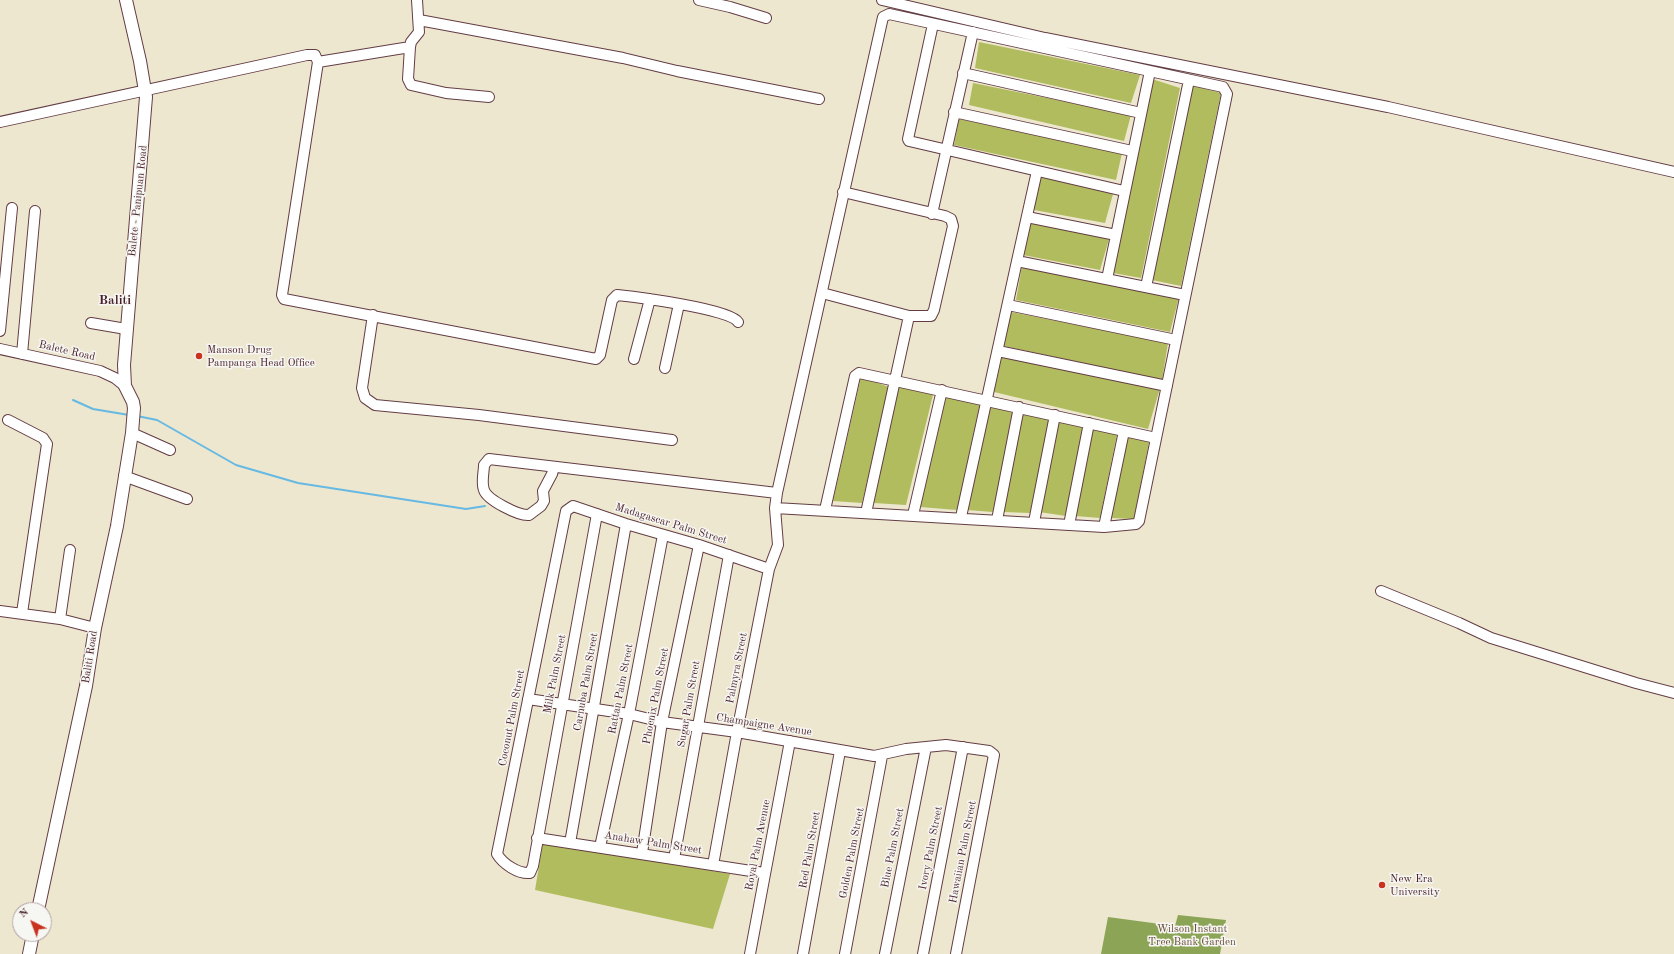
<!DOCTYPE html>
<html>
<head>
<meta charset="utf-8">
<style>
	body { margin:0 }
	#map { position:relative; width:1674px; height:954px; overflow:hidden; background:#eee7cf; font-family:"Old Standard TT",serif }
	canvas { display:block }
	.north { position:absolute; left:12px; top:902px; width:40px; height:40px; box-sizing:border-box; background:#f6f6f2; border:1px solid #b1a0a2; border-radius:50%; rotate:318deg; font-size:11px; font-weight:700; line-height:16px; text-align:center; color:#4a1f2b }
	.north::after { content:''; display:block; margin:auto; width:14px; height:18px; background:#c8321e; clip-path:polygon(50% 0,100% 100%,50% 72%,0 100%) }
</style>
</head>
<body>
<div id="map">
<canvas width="1674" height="954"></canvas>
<div class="north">N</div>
</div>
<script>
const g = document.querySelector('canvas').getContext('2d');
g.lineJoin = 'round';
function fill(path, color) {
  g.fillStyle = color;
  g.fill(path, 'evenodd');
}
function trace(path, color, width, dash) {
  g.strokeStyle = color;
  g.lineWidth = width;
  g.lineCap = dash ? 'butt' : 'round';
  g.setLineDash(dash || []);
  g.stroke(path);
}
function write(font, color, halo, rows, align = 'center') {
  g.font = font + ' "Old Standard TT",serif';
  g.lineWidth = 3;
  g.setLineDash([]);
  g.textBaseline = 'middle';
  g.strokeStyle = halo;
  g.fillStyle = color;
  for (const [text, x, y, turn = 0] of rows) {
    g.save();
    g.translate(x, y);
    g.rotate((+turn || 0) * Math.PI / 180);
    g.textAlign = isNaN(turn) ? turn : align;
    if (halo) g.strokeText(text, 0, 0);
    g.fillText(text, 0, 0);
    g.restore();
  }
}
fill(new Path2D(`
	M979,42l161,33 -9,28 -156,-35z
	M1152,79l28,9 -39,190 -28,-5z
	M973,83l158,32 -7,26 -155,-36z
	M1193,86l28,7 -40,193 -29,-6z
	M959,119l163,34 -6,27 -162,-35z
	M1040,177l73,17 -8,29 -71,-13z
	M1030,221l79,18 -9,31 -77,-15z
	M1022,266l157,31 -9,35 -154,-32z
	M1011,312l157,31 -6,37 -158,-34z
	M1002,357l158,31 -12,41 -154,-37z
	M861,377l28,10 -27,116 -29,-2z
	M899,384l34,11 -27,110 -32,-2z
	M946,397l34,6 -23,107 -37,-3z
	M989,405l24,8 -20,99 -26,-2z
	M1023,412l26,8 -19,93 -26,-1z
	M1058,418l27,8 -19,90 -27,-4z
	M1092,427l25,7 -17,84 -25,-2z
	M1127,436l22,6 -15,77 -23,-1z
	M543,842l187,32 -17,55 -178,-39z`), '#b0bc5e');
fill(new Path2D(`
	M1178,915l48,5 -6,34h-119l7,-37 67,9z`), '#8ca455');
trace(new Path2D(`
	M73,400l20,9 36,6
	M137,416l20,4 79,45 62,18 168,26 19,-3`), '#66b9e2', 2);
const minor = new Path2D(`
	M699,0l31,7 36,11
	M882,0l163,38 343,69 286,65
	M419,20l204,38 54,13 142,28
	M933,24l-25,115 1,2 215,50
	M410,47l-2,32 3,6 35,8 43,4
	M318,62l92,-15 1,-5 8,-10 -2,-32
	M963,73l178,40
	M954,112l178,39
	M0,122l307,-67h8l3,7 -36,233 2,4 312,60 4,-4 12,-55 5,-5c19,2 114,14 121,27
	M932,214l41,-182
	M1027,217l89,18
	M1017,261l20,-90
	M1107,279l43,-208
	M1146,287l43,-207
	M822,293l87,23h22l3,-6 19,-84 -2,-7 -6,-3 -102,-24
	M1008,305l168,35
	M373,315l-11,73 3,10 10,7 104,10 193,25
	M91,323l35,6
	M0,331l12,-123
	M0,349l100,22 15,7 10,8
	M998,351l169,35
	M22,354l13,-143
	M634,359l16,-60
	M665,368l14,-64
	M8,420l35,18 4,6 -25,169
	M132,433l38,17
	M554,467l-2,7 -9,17 1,10 -3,5 -12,9c-10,1 -42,-15 -45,-25 -3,-7 0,-18 0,-25l5,-6 288,34
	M124,476l63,23
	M825,510l30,-134 4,-3 297,65
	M866,513l43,-197
	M597,514l-64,352 -3,7c-12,1 -27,-9 -33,-19l69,-343 7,-5 53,18 73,21 70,24
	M913,515l29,-125
	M961,517l56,-256 168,34
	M997,520l22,-113
	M1034,522l21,-107
	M1069,525l20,-102
	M1104,527l20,-96
	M1381,591l78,32 32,15 145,45 38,10
	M0,611l60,8 35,9
	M60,619l10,-69
	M528,699l101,15 33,8 75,10 137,24 32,-7 40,-4 43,6 5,4 -38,199
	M537,838l227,35
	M570,843l56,-319
	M600,847l29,-133 34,-179
	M642,853l20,-131 37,-177
	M674,859l55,-304
	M713,865l24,-133 32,-163 9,-24 -3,-37 2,-15 106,-476 6,-3 334,73 4,7 -88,427 -3,3 -32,3 -329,-19
	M750,954l40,-213
	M803,954l37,-203
	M845,954l37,-198
	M885,954l41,-207
	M923,954l40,-207`);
const major = new Path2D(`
	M38,910l48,-224 9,-58 22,-102 15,-93 2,-25 -1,-6 -8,-16 -1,-21 22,-268 -6,-36 -14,-61
	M29,954l4,-20`);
trace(minor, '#633d44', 12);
trace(major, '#633d44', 14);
trace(minor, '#fff', 10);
trace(major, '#fff', 12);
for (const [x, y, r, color] of [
	[199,356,4,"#c8321e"],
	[1382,885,4,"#c8321e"]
]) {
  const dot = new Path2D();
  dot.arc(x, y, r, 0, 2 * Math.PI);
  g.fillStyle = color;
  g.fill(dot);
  trace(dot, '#f6f6f2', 1.5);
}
write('11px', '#4a1f2b', '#f6f6f2', [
	["Balete - Panipuan Road",138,201,-84],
	["Balete Road",67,351,13],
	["Madagascar Palm Street",671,524,17],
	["Baliti Road",90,657,-81],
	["Palmyra Street",737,668,-79],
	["Milk Palm Street",555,674,-79],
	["Carnuba Palm Street",586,682,-80],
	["Rattan Palm Street",621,689,-79],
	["Phoenix Palm Street",656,696,-79],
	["Sugar Palm Street",689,704,-80],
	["Coconut Palm Street",512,718,-79],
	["Champaigne Avenue",764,725,9],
	["Anahaw Palm Street",653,843,9],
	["Royal Palm Avenue",758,845,-79],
	["Blue Palm Street",893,848,-79],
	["Ivory Palm Street",931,848,-79],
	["Red Palm Street",810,850,-80],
	["Hawaiian Palm Street",963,852,-79],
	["Golden Palm Street",852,853,-79]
]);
write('11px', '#4a1f2b', '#f6f6f2', [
	["Manson Drug",207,350],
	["Pampanga Head Office",207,363],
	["New Era",1390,879],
	["University",1390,892]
], 'left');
write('11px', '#694e3a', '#f6f6f2', [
	["Wilson Instant",1192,929],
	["Tree Bank Garden",1192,942]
]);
write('bold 13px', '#4a1f2b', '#f6f6f2', [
	["Baliti",115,301]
]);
</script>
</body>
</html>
